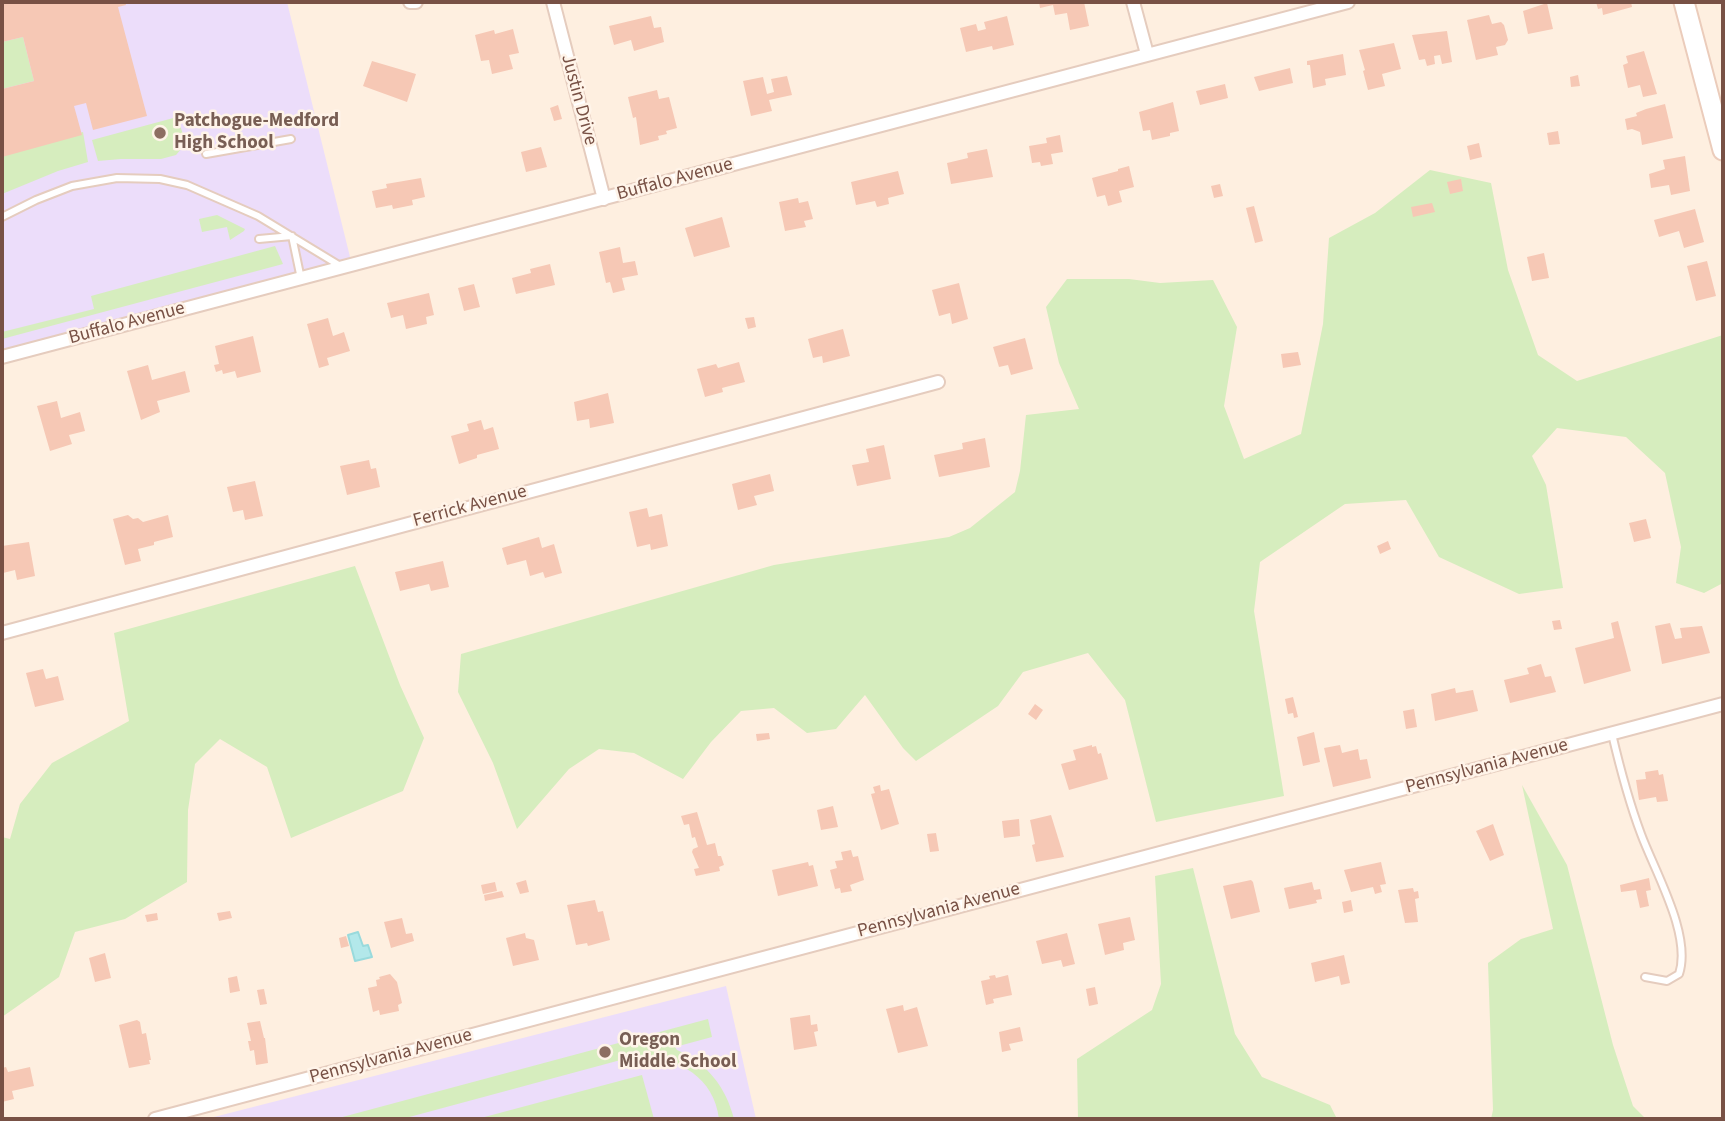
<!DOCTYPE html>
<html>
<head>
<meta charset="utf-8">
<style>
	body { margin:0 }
	#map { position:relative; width:1725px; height:1121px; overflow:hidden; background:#feefe0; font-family:"Source Sans 3",sans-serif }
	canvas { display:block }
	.frame { position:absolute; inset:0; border:4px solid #785145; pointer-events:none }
</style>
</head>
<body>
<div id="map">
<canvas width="1725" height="1121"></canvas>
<div class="frame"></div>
</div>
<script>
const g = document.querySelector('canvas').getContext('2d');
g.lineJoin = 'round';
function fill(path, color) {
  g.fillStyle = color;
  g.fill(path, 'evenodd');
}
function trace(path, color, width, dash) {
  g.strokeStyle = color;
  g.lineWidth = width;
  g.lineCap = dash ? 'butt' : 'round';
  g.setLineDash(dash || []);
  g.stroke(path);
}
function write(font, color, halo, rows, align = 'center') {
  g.font = font + ' "Source Sans 3",sans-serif';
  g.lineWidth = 5;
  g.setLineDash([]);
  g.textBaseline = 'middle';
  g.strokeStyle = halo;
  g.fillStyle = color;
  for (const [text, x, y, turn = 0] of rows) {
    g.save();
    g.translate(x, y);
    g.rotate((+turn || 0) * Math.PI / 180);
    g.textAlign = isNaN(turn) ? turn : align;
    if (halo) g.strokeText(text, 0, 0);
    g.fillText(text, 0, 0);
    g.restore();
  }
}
fill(new Path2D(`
	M2,2h285l65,263 -350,93z
	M726,986l30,133h-541l-1,-2z`), '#ecddfa');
fill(new Path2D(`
	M23,37l11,44 -32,8v-47z
	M177,117l7,20 -2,11 -6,7 -15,4h-40l-23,2 -6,-21z
	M83,132l5,30 -30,9 -56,23v-41z
	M1430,170l61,13 17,87 30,85 39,26 146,-46v248l-19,10 -28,-10 5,-36 -16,-74 -39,-36 -69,-9 -25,28 14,29 17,103 -44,6 -80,-37 -33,-57 -61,4 -85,58 -6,49 30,185 -128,26 -31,-122 -37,-47 -65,19 -25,34 -82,55 -13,-13 -38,-53 -29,34 -29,4 -33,-25 -33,3 -30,31 -28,37 -49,-26 -35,-4 -30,20 -52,60 -24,-66 -35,-71 3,-38 313,-89 175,-28 21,-9 45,-36 5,-21 6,-56 53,-6 -20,-46 -13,-56 21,-28h62l31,4 53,-3 24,47 -13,79 20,53 57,-25 22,-110 6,-86 46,-25z
	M217,215l28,14 -1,2 -14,9 -3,-13 -25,5 -3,-13z
	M275,246l8,18 -281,75v-7l92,-23 -3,-13z
	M355,566l45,119 24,53 -21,53 -112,47 -24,-71 -47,-28 -25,25 -7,46 -1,72 -62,37 -50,13 -16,45 -57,40v-180l8,2 10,-35 32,-41 77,-42 -15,-88z
	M1522,785l45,80 46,180 20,61 13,13h-155l2,-9 -5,-147 33,-24 32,-10z
	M1193,868l42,166 27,43 68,28 7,14h-259l-1,-60 75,-49 9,-26 -6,-108z
	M708,1019l4,18 -37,10 2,3c30,13 49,37 57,69h-15c-5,-46 -49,-66 -91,-61l-226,61h-67z
	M642,1075l12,44h-177z`), '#d6edbe');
const water = new Path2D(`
	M358,932l5,14 5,-1 4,12 -17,4 -7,-26z`);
fill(water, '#b3e8ea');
trace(water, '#99dadc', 2);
fill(new Path2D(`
	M2,2h123l1,3 -8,2 29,109 -54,14 -7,-27 -12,3 8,29 -80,22v-68l32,-8 -11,-44 -21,5z
	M1039,2h45l5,24 -19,4 -3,-17 -12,2 -2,-10 -13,3z
	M1596,2h35l1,5 -29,8 -1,-7 -4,1z
	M1547,3l6,26 -25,5 -5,-23z
	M1489,15l3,9 9,-2 3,3 4,15 -3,5 -9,2 2,8 -22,5 -9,-40z
	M651,16l3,12 7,-1 3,15 -30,9 -3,-11 -17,5 -5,-19z
	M1007,16l7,29 -21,5 -1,-4 -26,6 -6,-24 16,-4 2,7 8,-2 -2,-7z
	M513,29l6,24 -10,2 4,14 -21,5 -3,-14 -8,1 -6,-26 19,-5 1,4z
	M1447,31l5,31 -10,2 -2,-9 -6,1 1,8 -8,2 -2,-7 -6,1 -7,-25z
	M1394,43l7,26 -19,5 3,12 -17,4 -5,-19 2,-1 -6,-20z
	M1644,51l13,43 -14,3 -3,-12 -12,3 -5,-23 5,-2 -2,-7z
	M1343,54l3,21 -21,4 1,6 -13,3 -3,-23h-3v-4z
	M372,61l44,13 -9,28 -44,-16z
	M1290,68l3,15 -34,8 -5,-14z
	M1578,75l2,11 -9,1 -1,-10z
	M787,76l5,19 -23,5 3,11 -21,5 -8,-35 20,-4 4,17 7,-2 -3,-13z
	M1225,84l3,14 -28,7 -4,-14z
	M657,90l2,9 10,-2 8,31 -11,3 1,3 -9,2 1,4 -19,5 -4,-28 -3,1 -5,-21z
	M1173,102l6,29 -9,2v3l-18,4 -2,-10 -7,1 -4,-19z
	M1665,104l8,34 -31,7 -2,-13 -8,-3 -5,1 -2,-11 12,-3 -1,-3 10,-4z
	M558,105l4,14 -8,2 -4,-13z
	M1558,131l2,13 -11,1 -2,-12z
	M1060,135l3,17 -12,2 2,10 -12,2 -1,-4 -8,1 -3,-17 18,-3 -1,-5z
	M1479,143l3,14 -12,3 -3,-14z
	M541,147l6,20 -21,5 -5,-20z
	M987,149l6,28 -42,7 -4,-21 21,-5 -1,-5z
	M1685,156l5,35 -19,4 -2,-10 -18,3 -2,-14 16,-5 -2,-9z
	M1129,166l5,21 -15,4 3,11 -14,4 -3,-11 -8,2 -5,-19 26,-7v-2z
	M898,171l6,23 -16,4 1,6 -12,3 -2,-6 -19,4 -5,-23z
	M421,178l4,19 -13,3 1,5 -20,4 -1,-4 -16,3 -4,-17 15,-3 -1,-4z
	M1461,179l2,12 -13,3 -3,-12z
	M1220,184l3,12 -9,2 -3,-12z
	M798,198l1,5 9,-2 5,18 -9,2 2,6 -21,4 -6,-29z
	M1432,203l3,9 -22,5 -2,-10z
	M1254,206l9,35 -8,2 -9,-35z
	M1695,209l9,33 -20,6 -5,-17 -20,6 -5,-17z
	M722,217l8,30 -36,10 -9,-29z
	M620,247l3,16 12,-2 3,14 -16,3 3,12 -12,3 -3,-11 -4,1 -7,-31z
	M1544,253l5,25 -17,3 -5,-24z
	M1707,261l9,35 -20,5 -9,-35z
	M550,264l5,21 -39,9 -4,-16 19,-5 -1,-4z
	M959,283l9,36 -16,5 -2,-11 -11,3 -7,-26z
	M474,284l6,23 -16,4 -6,-23z
	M429,293l5,22 -8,2 1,7 -21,5 -3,-14 -12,3 -4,-15z
	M754,317l2,10 -8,2 -3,-11z
	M328,318l5,18 11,-4 6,19 -23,7 2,7 -10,3 -12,-44z
	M843,329l7,27 -27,7 -1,-7 -9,2 -5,-19z
	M253,336l8,36 -24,6 -2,-7 -12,3 -1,-4 -6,2 -2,-7 5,-1 -4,-18z
	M1025,338l8,31 -22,6 -3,-10 -9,2 -6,-20z
	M1298,352l3,13 -18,3 -2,-14z
	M739,362l6,20 -23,6 1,4 -18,5 -8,-28 19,-5 2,4z
	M148,365l4,15 33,-9 5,21 -33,9 3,11 -19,8 -14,-49z
	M608,393l6,30 -24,5 -1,-9 -12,2 -3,-19z
	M57,401l4,17 19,-6 5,19 -16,4 3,9 -22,7 -13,-45z
	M481,420l3,10 9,-3 6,22 -22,6v3l-18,6 -8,-28 18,-5 -2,-7z
	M985,438l5,29 -51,10 -5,-22 29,-6 -1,-6z
	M884,445l7,34 -34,7 -5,-21 17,-3 -3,-13z
	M369,460l2,9 5,-1 4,19 -33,8 -7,-29z
	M770,474l4,17 -20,5 3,9 -19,5 -6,-26z
	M255,481l8,35 -18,4 -2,-10 -10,2 -6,-25z
	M647,508l2,9 13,-3 6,32 -17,4 -1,-6 -13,3 -8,-35z
	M128,515l5,4 5,-1 5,4 25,-7 5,22 -19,5v3l-16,4 3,12 -16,4 -12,-46z
	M1646,519l5,19 -17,4 -5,-19z
	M539,537l3,11 12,-4 8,29 -17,5 -2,-6 -13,4 -4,-16 -19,5 -5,-17z
	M1388,541l3,8 -11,5 -3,-8z
	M29,542l6,34 -18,4 -2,-10 -12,3 -1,-27z
	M443,561l6,26 -18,4 -2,-7 -29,7 -5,-19z
	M1560,620l2,9 -8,1 -2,-9z
	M1618,621l13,50 -47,13 -9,-36 39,-10 -3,-15z
	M1670,623l5,16 7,-1 -2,-10 22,-2 8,27 -48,11 -7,-38z
	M1541,664l4,13 6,-1 5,16 -46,11 -6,-23 25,-6 -2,-6z
	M43,669l3,10 12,-3 6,24 -29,7 -9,-34z
	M1455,688l1,5 17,-3 5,21 -43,10 -4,-27z
	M1293,697l5,20 -4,1 -1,-5 -5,1 -3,-15z
	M1035,704l8,6 -7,10 -8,-6z
	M1414,709l3,18 -11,2 -3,-18z
	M1314,732l6,30 -17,4 -6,-29z
	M769,733l1,6 -13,2 -1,-7z
	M1092,745v2l4,-1 2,8 3,-1 7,26 -39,11 -8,-26 15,-4 -3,-10z
	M1340,745l2,8 16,-4 2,11 7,-1 4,19 -38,9 -9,-39z
	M1658,770l1,5 4,-1 5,27 -11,1 -1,-5 -17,3 -3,-20 10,-1 -1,-7z
	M880,785l1,6 8,-2 10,35 -18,6 -10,-36 4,-1 -2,-6z
	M833,806l5,21 -17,3 -4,-20z
	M697,812l10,33 8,-2 3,13h3l3,9 -5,2 1,4 -24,5 -2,-7 5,-1 -7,-16 1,-3 5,-2 -3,-10 -3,1 -3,-14 -5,1 -3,-9z
	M1051,815l13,42 -28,5 -4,-17 3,-1 -5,-24z
	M1019,819l1,17 -16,2 -2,-17z
	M1493,824l11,31 -14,6 -14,-30z
	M936,833l3,18 -9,1 -3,-18z
	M851,850l2,7 5,-1 6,24 -14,5 2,6 -11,2 -1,-5 -5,1 -5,-19 7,-2 -2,-7 8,-1 -2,-8z
	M808,862l1,4 4,-1 5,21 -40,10 -6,-26z
	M1381,862l5,22 -6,1 2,7 -7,2 -2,-7 -22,5 -7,-22z
	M1649,878l2,12 -5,1 3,15 -9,2 -4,-18 -15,2 -1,-7z
	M526,880l3,12 -9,2 -4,-11z
	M1251,880l2,2 7,30 -29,7 -8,-33z
	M495,882l2,9 -14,3 -2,-9z
	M1312,882l2,8 6,-1 2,10 -6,1 1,3 -28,6 -5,-21z
	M1413,888l1,4 4,-1 1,7 -4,1 3,23 -13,1 -7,-33z
	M502,891l2,6 -19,4 -1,-6z
	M595,900l3,12 5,-1 7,29 -22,6 -1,-3 -11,2 -9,-40z
	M1351,900l2,11 -9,2 -2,-11z
	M230,911l2,7 -13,3 -2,-8z
	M157,913l1,7 -11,2 -2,-7z
	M1130,917l5,23 -12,3 1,7 -19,5 -7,-31z
	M402,918l4,16 6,-1 2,8 -23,7 -7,-26z
	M525,933l1,5 8,2 5,20 -26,6 -7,-28z
	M1067,933l8,31 -12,3 -2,-7 -19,4 -6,-23z
	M346,936l3,10 -8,2 -2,-10z
	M105,953l6,25 -16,4 -6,-24z
	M1344,955l6,28 -9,2 -2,-9 -24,6 -4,-19z
	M390,974l7,8 5,21 -4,2 1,6 -19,4 -1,-5 -6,2 -5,-24 9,-2 -1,-6 4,-1 -1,-2z
	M995,975l1,3 12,-3 4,20 -19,4 1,4 -8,2 -5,-24 9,-2 -1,-3z
	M237,976l3,15 -10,2 -2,-15z
	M1095,987l3,17 -9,2 -3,-17z
	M264,989l3,15 -7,1 -3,-15z
	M903,1005l1,6 13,-4 11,39 -30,7 -12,-44z
	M810,1015l1,10 6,-1 1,7 -4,1 3,14 -23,4 -4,-32z
	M137,1020l3,2 2,12 4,-1 5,27h-2l1,4 -21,4 -10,-43z
	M260,1021l4,17h1l3,25 -12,2 -2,-15 -4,1 -2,-10h3l-4,-18z
	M1020,1027l3,14 -14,3 2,6 -9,2 -3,-20z
	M6,1067l2,5 22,-5 4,19 -22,5 2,8 -12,3v-34z`), '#f6c8b5');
const lane = new Path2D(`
	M206,154l85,-15
	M2,217l34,-17 36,-14 45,-8 43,1 27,6 71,31 84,51
	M259,239l33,-3 9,43
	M1612,734c8,34 17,68 29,100 14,38 51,101 38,140l-12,7 -22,-4`);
const street = new Path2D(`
	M410,2h6
	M553,2l51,197
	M1133,2l14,52
	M2,357l1346,-355
	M2,633l936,-251
	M155,1119l1568,-415`);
const secondary = new Path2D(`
	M1684,2l39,148`);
trace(lane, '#e5ccbe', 10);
trace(street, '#e5ccbe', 16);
trace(secondary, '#ebccbb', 23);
trace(lane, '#fff', 6);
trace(street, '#fff', 12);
trace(secondary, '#fff', 19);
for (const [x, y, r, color] of [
	[160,133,7,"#8d6e63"],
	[605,1052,7,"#8d6e63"]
]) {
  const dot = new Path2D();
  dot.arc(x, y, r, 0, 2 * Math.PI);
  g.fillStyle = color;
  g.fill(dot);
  trace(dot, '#fff4e9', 2.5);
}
write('19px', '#785145', '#fff4e9', [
	["Justin Drive",578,100,75],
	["Buffalo Avenue",675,180,-15],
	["Buffalo Avenue",127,324,-15],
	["Ferrick Avenue",470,507,-15],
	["Pennsylvania Avenue",1487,767,-15],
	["Pennsylvania Avenue",939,911,-15],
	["Pennsylvania Avenue",391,1057,-15]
]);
write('bold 19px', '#785e54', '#fff4e9', [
	["Patchogue-Medford",174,122],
	["High School",174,144],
	["Oregon",619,1041],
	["Middle School",619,1063]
], 'left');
</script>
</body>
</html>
